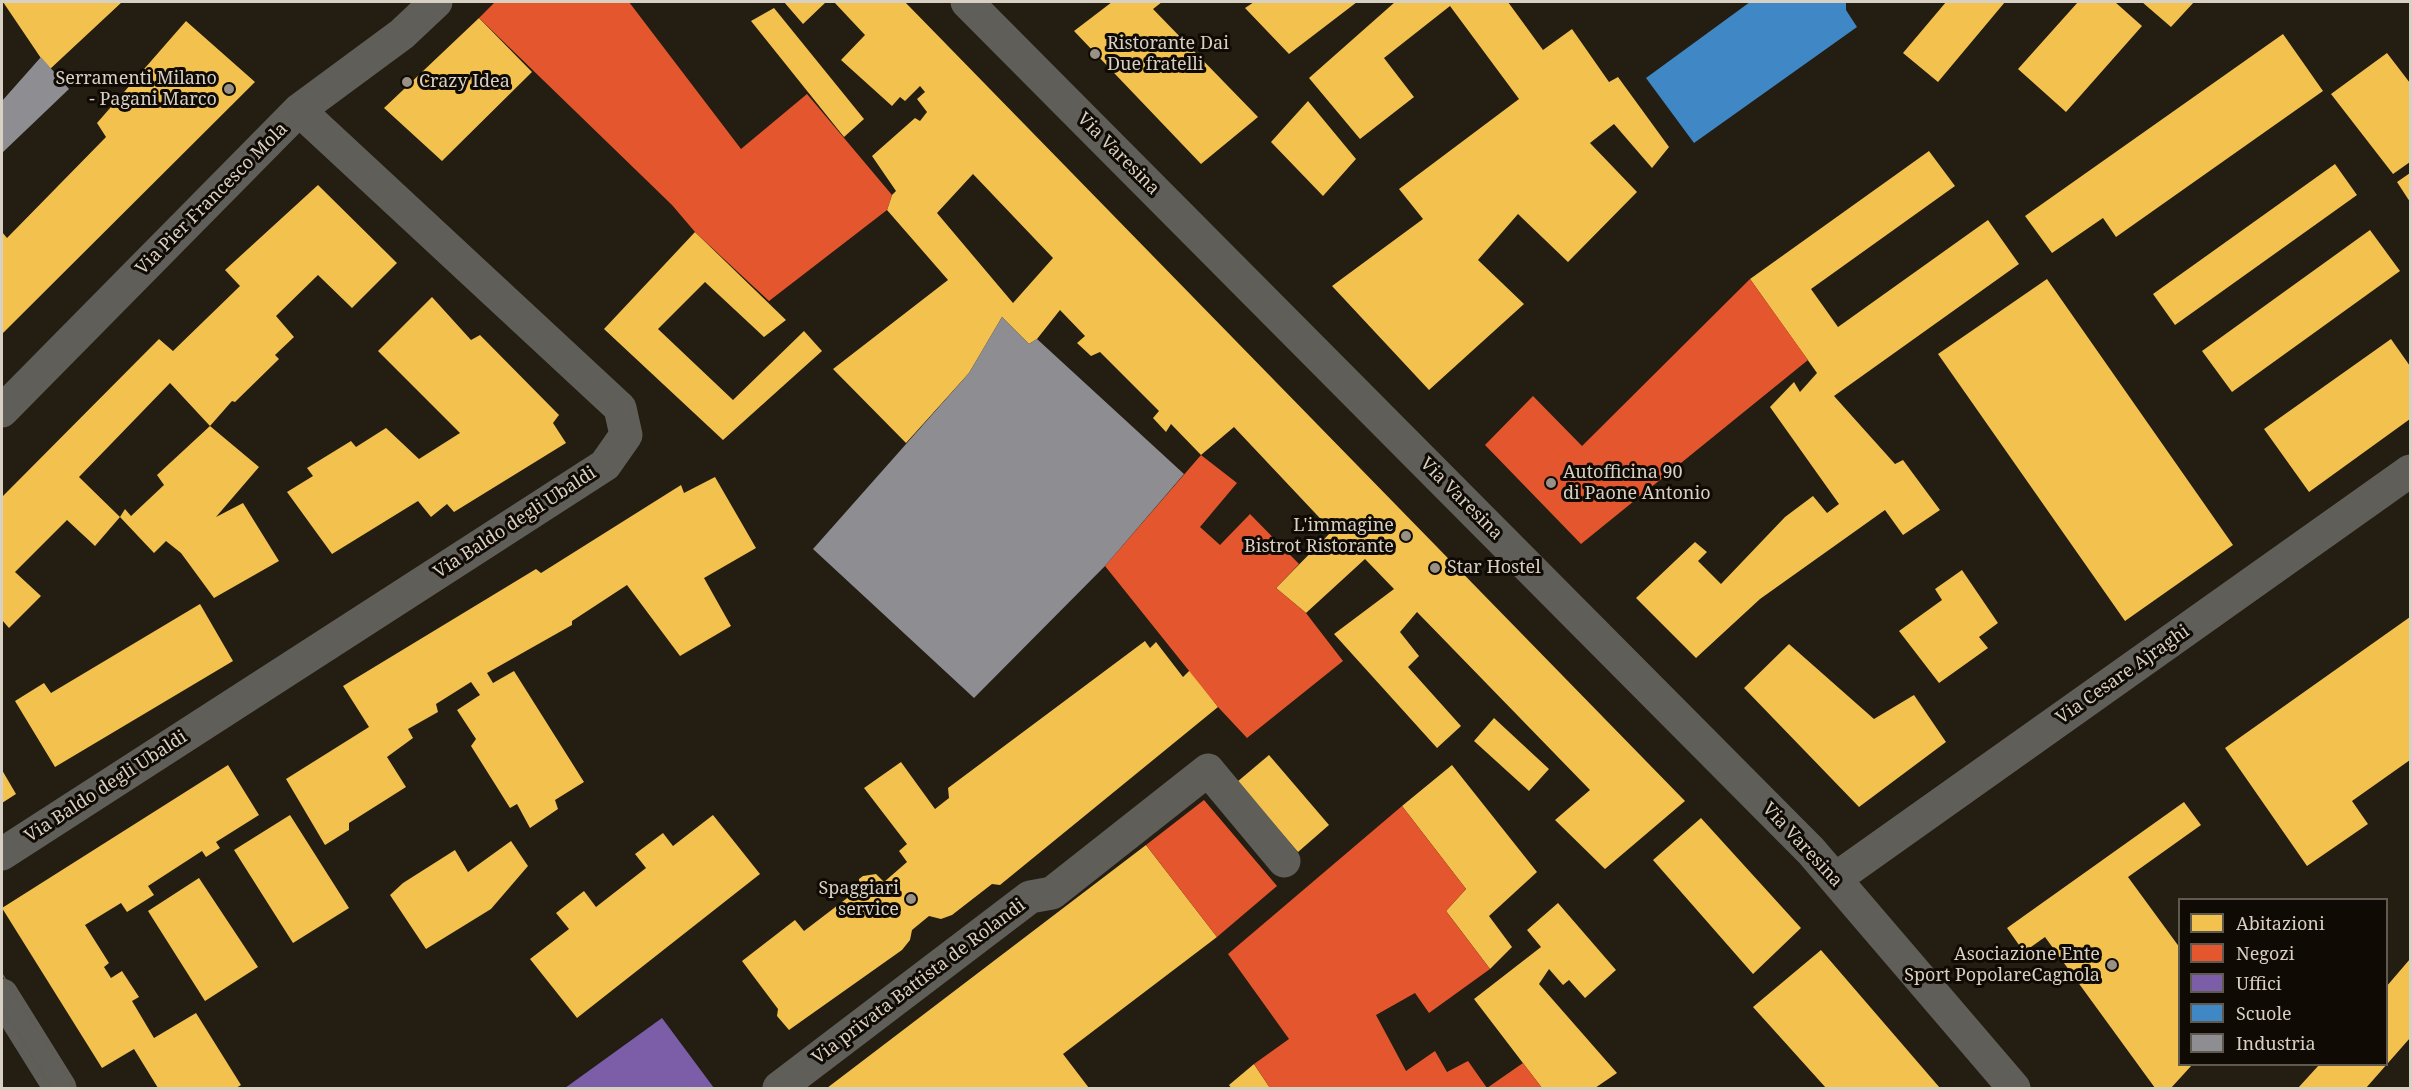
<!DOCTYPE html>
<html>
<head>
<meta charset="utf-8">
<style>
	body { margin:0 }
	#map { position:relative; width:2412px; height:1090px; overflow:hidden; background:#231d12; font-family:"Noto Serif",serif }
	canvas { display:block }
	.frame { position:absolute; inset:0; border:3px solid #d9d0c4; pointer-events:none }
	.legend { position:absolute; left:2178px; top:898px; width:210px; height:168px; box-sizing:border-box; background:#0f0a03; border:2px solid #605950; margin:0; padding:8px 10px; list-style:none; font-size:18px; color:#d9d0c4 }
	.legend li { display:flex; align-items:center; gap:12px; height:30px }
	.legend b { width:30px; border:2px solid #605950 }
</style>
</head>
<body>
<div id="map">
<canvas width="2412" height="1090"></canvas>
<div class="frame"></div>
<ul class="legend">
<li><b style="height:16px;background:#f2c14e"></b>Abitazioni</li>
<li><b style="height:16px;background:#e4572e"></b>Negozi</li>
<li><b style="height:16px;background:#7b5ea7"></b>Uffici</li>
<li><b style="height:16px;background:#3f88c5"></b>Scuole</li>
<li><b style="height:16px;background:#8d8d92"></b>Industria</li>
</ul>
</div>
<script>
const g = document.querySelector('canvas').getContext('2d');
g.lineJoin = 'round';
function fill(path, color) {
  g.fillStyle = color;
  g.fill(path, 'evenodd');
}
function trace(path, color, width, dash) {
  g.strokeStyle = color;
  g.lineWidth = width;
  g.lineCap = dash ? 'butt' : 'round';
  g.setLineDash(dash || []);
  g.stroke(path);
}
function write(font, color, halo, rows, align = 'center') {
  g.font = font + ' "Noto Serif",serif';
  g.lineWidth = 6;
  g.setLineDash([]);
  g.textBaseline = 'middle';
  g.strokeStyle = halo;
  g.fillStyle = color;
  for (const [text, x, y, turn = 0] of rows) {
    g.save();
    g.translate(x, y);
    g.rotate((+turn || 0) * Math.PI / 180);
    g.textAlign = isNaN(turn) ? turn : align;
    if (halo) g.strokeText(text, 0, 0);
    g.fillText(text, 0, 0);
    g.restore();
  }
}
fill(new Path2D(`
	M3,2h119l-73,68z
	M784,2h42l-23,22z
	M834,2h71l780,799 -80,68 -50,-49 35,-30 -173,-178 -17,20 19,24 -11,11 53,59 -24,22 -103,-114 60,-45 -29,-30 -59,54 -30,-25 56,-57 -98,-104 -33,28 -30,-31 -5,8 -13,-14 6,-7 -59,-59 -9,4 -14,-13 8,-7 -25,-26 -23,29 -8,5 -27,-27 -33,56 -63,70 -73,-74 115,-89 -61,-70 5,-15 4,-4 -24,-35 43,-38 5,3 7,-9 -10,-13 8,-7 -5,-6 -15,15 -5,-4 -8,9 -51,-46 24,-25zM973,174l80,84 -40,45 -76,-90z
	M1112,2h50l-9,7 105,108 -57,47 -127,-133z
	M1254,2h103l-68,52 -44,-46z
	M1395,2h113l35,48 29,-21 37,53 9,-5 51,70 -17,21 -38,-44 -24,19 47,49 -69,70 -50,-48 -40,46 46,44 -95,86 -97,-104 91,-67 -24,-30 120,-90 -69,-93 -66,52 30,39 -54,42 -51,-61z
	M1946,2h59l-67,80 -35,-29z
	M2078,2h37l27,24 -76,86 -48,-43z
	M2142,2h52l-23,25z
	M774,8l90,111 -20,18 -93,-116z
	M479,18l53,54 -90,89 -58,-53z
	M186,21l69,61 -253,252v-102l5,6 99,-101 -9,-14z
	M2283,34l40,57 -207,146 -13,-19 -51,35 -27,-37z
	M2387,53l23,30v79l-17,12 -62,-80z
	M1308,101l48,58 -33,37 -52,-54z
	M1929,151l26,35 -144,103 27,38 150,-107 31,44 -185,132 61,68 8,-4 37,50 -37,25 -18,-25 -125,89 -64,59 -60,-60 59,-56 12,10 -9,9 23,23 64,-67 28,-21 14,17 12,-9 -69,-97 24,-25 6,10 17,-19 -67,-94z
	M2335,164l22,31 -182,130 -22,-31z
	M2410,173v29l-13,-20z
	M318,185l79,78 -45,45 -34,-33 -42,41 18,21 -19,18 4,4 -44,43 -3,-1 -22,25 -40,-43 -91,94 41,40 5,-8 6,7 33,-31 -7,-10 53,-49 49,41 -43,50 27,-14 36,58 -65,37 -33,-45 -15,-12 -12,12 -34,-36 -25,29 -28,-26 -52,52 26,24 -32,32 -7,-8v-123l157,-158 14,12 67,-65 -15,-16z
	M2370,230l30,41 -168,121 -30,-41z
	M695,232l91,88 -22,17 -59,-55 -47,47 75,71 71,-69 18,20 -99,89 -119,-111z
	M2047,279l186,266 -108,76 -187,-267z
	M432,297l39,43 9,-5 79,80 -6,8 13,20 -112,69 -7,-8 -16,13 -13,-16 -86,53 -45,-62 26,-16 -6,-8 44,-27 5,6 30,-19 33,31 41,-26 -82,-82z
	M2391,339l19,27v53l-101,73 -45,-63z
	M715,477l41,71 -52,30 27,48 -51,30 -53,-71 -55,36v4l-85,48 6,10 21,-12 70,111 -29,18 3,9 -28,19 -13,-24 -7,4 -39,-62 5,-7 -19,-29 23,-15 -9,-13 -35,22 2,8 -30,17 5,9 -26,19 19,30 -57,36v7l-24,15 -39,-66 83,-52 -26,-41 193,-117 5,4 140,-88 3,8z
	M1962,570l36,53 -19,14 9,11 -49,35 -40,-52 43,-31 -7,-11z
	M200,604l33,57 -178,106 -40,-66 29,-18 7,10z
	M2410,617v143l-58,41 16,23 -61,42 -82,-118z
	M1145,641l5,7 6,-6 27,35 7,-7 28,37 -218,178 -8,-1 -40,31 -11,4 -12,-3 -17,14 -2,10 -8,10 -113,80 -12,-14 1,-7 -36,-48 53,-41 9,11 55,-42v-10l4,-3 13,-2 8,8 23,-20 -8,-11 8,-7 -43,-56 37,-26 34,47 14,-11 -1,-10z
	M1789,644l85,75 40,-24 32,47 -87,65 -115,-119z
	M1494,718l55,51 -20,22 -55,-50z
	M1269,755l60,70 -31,27 -61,-70z
	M228,765l31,50 -43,27 4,6 -14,9 -4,-6 -54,35 6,9 -27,17 -6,-9 -36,22 24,38 -5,4 7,11 11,-7 17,26 -7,4 22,37 42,-25 45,72 -5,3h-78l-24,-39 -32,19 -100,-160z
	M1452,765l85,107 -48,44 23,31 -22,22 -44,-58 20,-22 -64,-83z
	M2,770l14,24 -14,9z
	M2184,802l17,23 -73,52 52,71v117h12l-21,23h-16l-110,-151 -21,15 -17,-24z
	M290,815l59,93 -56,35 -59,-93z
	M713,815l47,59 -183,144 -47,-59 39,-30 -13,-16 28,-22 12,16 50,-39 -11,-14 28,-21 10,13z
	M1701,818l100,110 -48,46 -100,-114z
	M511,841l17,25 -37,43 -65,40 -36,-54 13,-12 52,-33 13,22z
	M1146,845l71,92 -154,117 26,34h-262z
	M199,878l59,89 -53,34 -57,-90z
	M1558,903l58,67 -31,28 -16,-18 -6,5 -14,-16 -10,15 78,89 -22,15h-53l-68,-89 67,-52 -14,-17z
	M1821,950l119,138h-114l-73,-81z
	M2410,959v79l-44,50h-68l21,-23h67v-78z
	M1254,1064l16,24h-39l-2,-3z`), '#f2c14e');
fill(new Path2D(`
	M495,2h134l112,147 66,-55 85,101 -5,15 -118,91 -74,-69 -23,-27 -193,-187z
	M1750,279l58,81 -227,184 -96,-99 48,-49 49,50z
	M1201,455l36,28 -37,44 20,18 30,-31 49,50 -23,24 30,25 37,48 -96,77 -29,-31 -113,-141z
	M1204,800l73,86 -60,51 -71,-92z
	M1402,806l64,83 -20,22 44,58 -61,44 -14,-20 -39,22 30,56 29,-20 12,21 21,-11 19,27 36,-25 19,25h-272l-16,-24 35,-25 -61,-85z`), '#e4572e');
fill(new Path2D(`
	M662,1018l52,70h-149z`), '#7b5ea7');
fill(new Path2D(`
	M1750,2h96v8l11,17 -163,116 -48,-65z`), '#3f88c5');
fill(new Path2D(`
	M41,57l28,32 -67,64v-52z
	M1002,317l27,27 8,-5 147,135 -79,92 -131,132 -161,-149 156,-176z`), '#8d8d92');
trace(new Path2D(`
	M967,2l844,849 203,237
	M2,411l297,-301 103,-76 34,-32
	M2,854l603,-389 21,-30 -6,-27 -321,-298
	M1835,879l575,-408
	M2,995l58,93
	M779,1088l251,-191 22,-4 156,-123 76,91`), '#605e59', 33);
trace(new Path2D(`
	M2,974l73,114
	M2,1008l50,80`), '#605d56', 1.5);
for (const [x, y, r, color] of [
	[1095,54,6,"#999186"],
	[407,82,6,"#999186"],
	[229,89,6,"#999186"],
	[1551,483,6,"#999186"],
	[1406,536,6,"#999186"],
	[1435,568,6,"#999186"],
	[911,899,6,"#999186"],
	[2112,965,6,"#999186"]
]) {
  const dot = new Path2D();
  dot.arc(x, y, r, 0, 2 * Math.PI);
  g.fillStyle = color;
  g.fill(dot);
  trace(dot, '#0f0a03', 2);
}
write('18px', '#d9d0c4', '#0f0a03', [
	["Ristorante Dai",1107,44],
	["Due fratelli",1107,65],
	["Serramenti Milano",217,79,"right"],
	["- Pagani Marco",217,100,"right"],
	["Crazy Idea",419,82],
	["Autofficina 90",1563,473],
	["di Paone Antonio",1563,494],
	["L'immagine",1394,526,"right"],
	["Bistrot Ristorante",1394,547,"right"],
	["Star Hostel",1447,568],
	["Spaggiari",899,889,"right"],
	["service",899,910,"right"],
	["Asociazione Ente",2100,955,"right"],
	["Sport PopolareCagnola",2100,976,"right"]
], 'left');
write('18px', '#d9d0c4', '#0f0a03', [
	["Via Varesina",1118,154,45],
	["Via Pier Francesco Mola",212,199,-45],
	["Via Varesina",1461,499,45],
	["Via Baldo degli Ubaldi",515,523,-33],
	["Via Cesare Ajraghi",2123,675,-35],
	["Via Baldo degli Ubaldi",106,787,-33],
	["Via Varesina",1802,845,47],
	["Via privata Battista de Rolandi",919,982,-37]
]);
</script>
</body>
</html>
